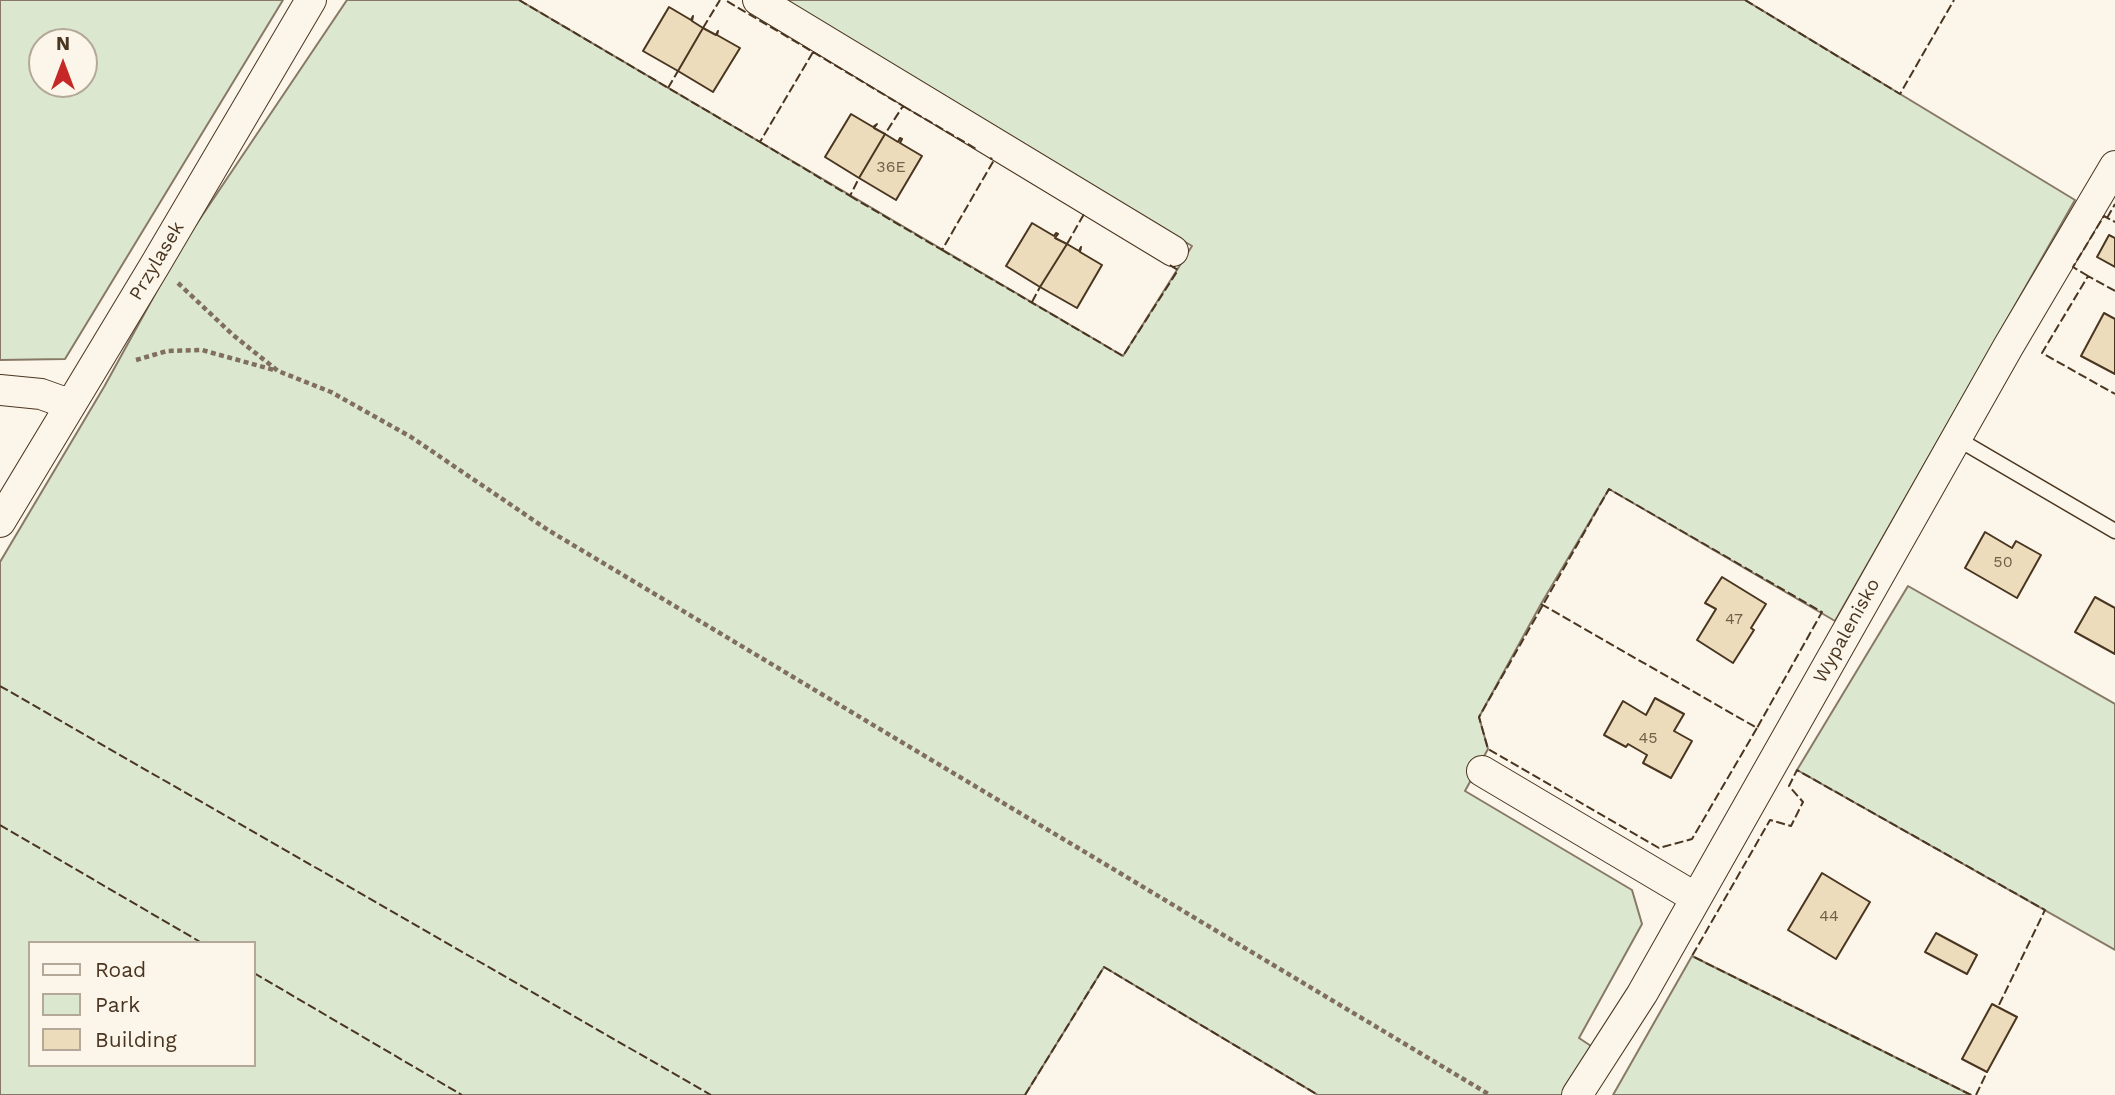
<!DOCTYPE html>
<html>
<head>
<meta charset="utf-8">
<style>
	body { margin:0 }
	#map { position:relative; width:2115px; height:1095px; overflow:hidden; background:#fbf6e9; font-family:"Work Sans",sans-serif }
	canvas { display:block }
	.legend { position:absolute; left:28px; top:941px; width:228px; height:126px; box-sizing:border-box; background:#fbf6e9; border:2px solid #b4a999; margin:0; padding:9px 12px; list-style:none; font-size:21px; color:#4a3520 }
	.legend li { display:flex; align-items:center; gap:14px; height:35px }
	.legend b { width:35px; border:2px solid #b4a999 }
	.north { position:absolute; left:28px; top:28px; width:70px; height:70px; box-sizing:border-box; background:#fbf6e9; border:2px solid #b4a999; border-radius:50%; rotate:0deg; font-size:19px; font-weight:700; line-height:28px; text-align:center; color:#4a3520 }
	.north::after { content:''; display:block; margin:auto; width:24px; height:32px; background:#c62828; clip-path:polygon(50% 0,100% 100%,50% 72%,0 100%) }
</style>
</head>
<body>
<div id="map">
<canvas width="2115" height="1095"></canvas>
<ul class="legend">
<li><b style="height:9px;background:#fbf6e9"></b>Road</li>
<li><b style="height:19px;background:#dce7d0"></b>Park</li>
<li><b style="height:19px;background:#ecdcbc"></b>Building</li>
</ul>
<div class="north">N</div>
</div>
<script>
const g = document.querySelector('canvas').getContext('2d');
g.lineJoin = 'round';
function fill(path, color) {
  g.fillStyle = color;
  g.fill(path, 'evenodd');
}
function trace(path, color, width, dash) {
  g.strokeStyle = color;
  g.lineWidth = width;
  g.lineCap = dash ? 'butt' : 'round';
  g.setLineDash(dash || []);
  g.stroke(path);
}
function write(font, color, halo, rows, align = 'center') {
  g.font = font + ' "Work Sans",sans-serif';
  g.lineWidth = 5;
  g.setLineDash([]);
  g.textBaseline = 'middle';
  g.strokeStyle = halo;
  g.fillStyle = color;
  for (const [text, x, y, turn = 0] of rows) {
    g.save();
    g.translate(x, y);
    g.rotate((+turn || 0) * Math.PI / 180);
    g.textAlign = isNaN(turn) ? turn : align;
    if (halo) g.strokeText(text, 0, 0);
    g.fillText(text, 0, 0);
    g.restore();
  }
}
const green = new Path2D(`
	M0,0h283l-218,359 -65,1zM42,42h42v42h-42z
	M347,0h172l604,356 69,-110 -412,-246h965l330,200 -240,421 -226,-132 -68,115 -62,113 9,32 -23,42 167,99 10,34 -63,114 12,8 -29,49h-244l-214,-128 -79,128h-1025v-533l104,-175 77,-140zM30,943h224v122h-224z
	M1908,586l207,118v246l-318,-180z
	M1692,956l279,139h-358z`);
fill(green, '#dce7d0');
trace(green, '#887966', 2);
const building = new Path2D(`
	M669,7l22,13 2,-4 -1,5 11,7 -25,43 -35,-20z
	M703,28l13,7 2,-4 -1,4 23,13 -27,44 -35,-21z
	M851,114l22,13 4,-3 -3,4 11,6 -26,44 -34,-21z
	M885,134l13,8 2,-4 2,1 -2,4 22,13 -26,44 -37,-22z
	M1032,223l22,13 2,-3 2,1 -3,4 12,6 -27,43 -34,-21z
	M2109,235l6,3v29l-18,-10z
	M1067,244l12,7 2,-4 -1,5 22,13 -25,43 -37,-21z
	M2104,313l11,6v55l-34,-18z
	M1985,532l27,16 4,-7 25,14 -24,43 -52,-30z
	M1722,577l44,27 -15,24 3,2 -21,33 -36,-23 19,-31 -11,-6z
	M2095,597l20,11v46l-40,-22z
	M1655,698l29,16 -10,17 18,10 -21,37 -28,-15 4,-8 -19,-11 -2,3 -22,-12 19,-34 23,14z
	M1822,873l48,29 -34,57 -48,-29z
	M1936,933l41,22 -10,19 -42,-22z
	M1992,1004l25,13 -30,55 -25,-13z`);
fill(building, '#ecdcbc');
trace(building, '#4a3520', 2);
const lane = new Path2D(`
	M1956,438l159,93`);
const street = new Path2D(`
	M758,0l415,251
	M0,390l41,4 28,10
	M0,522l155,-257 156,-265
	M1482,771l214,127
	M1577,1095l65,-101 366,-647 107,-181`);
trace(lane, '#4a3520', 17);
trace(street, '#4a3520', 32);
trace(new Path2D(`
	M178,283l55,52 45,36 53,21 80,45 137,93 942,565
	M136,360l31,-9 35,-1 72,20`), '#7f6f5c', 4.5, [5, 3.5]);
trace(lane, '#fbf6e9', 14);
trace(street, '#fbf6e9', 30);
trace(new Path2D(`
	M519,0l241,142 53,-90 -88,-52
	M1745,0l155,94 54,-94
	M703,28l17,-28
	M813,52l90,54 -18,28
	M668,88l10,-17
	M903,106l75,44
	M760,142l90,54 9,-18
	M850,196l92,54 52,-90 -4,-2
	M2107,218l8,-14
	M1067,244l17,-30
	M942,250l181,106 55,-86 -10,-6
	M2088,276l-15,-9 31,-51 11,6
	M2115,291l-27,-15 -46,77 73,41
	M1032,302l8,-15
	M1541,604l216,124 65,-116 -213,-123 -130,228 9,32 171,99 33,-9 65,-111
	M0,686l711,409
	M0,825l202,118
	M254,973l208,122
	M1025,1095l79,-128 214,128
	M1971,1095l-279,-139 78,-136 21,6 12,-24 -14,-16 8,-16 248,140 -47,97
	M1976,1095l11,-23`), '#4a3520', 2, [9, 3.5]);
write('16px', '#725f47', null, [
	["36E",891,167],
	["50",2003,562],
	["47",1734,619],
	["45",1648,738],
	["44",1829,916]
]);
write('19px', '#4a3520', '#fbf6e9', [
	["Przylasek",157,261,-59],
	["Wypalenisko",1847,631,-61]
]);
</script>
</body>
</html>
